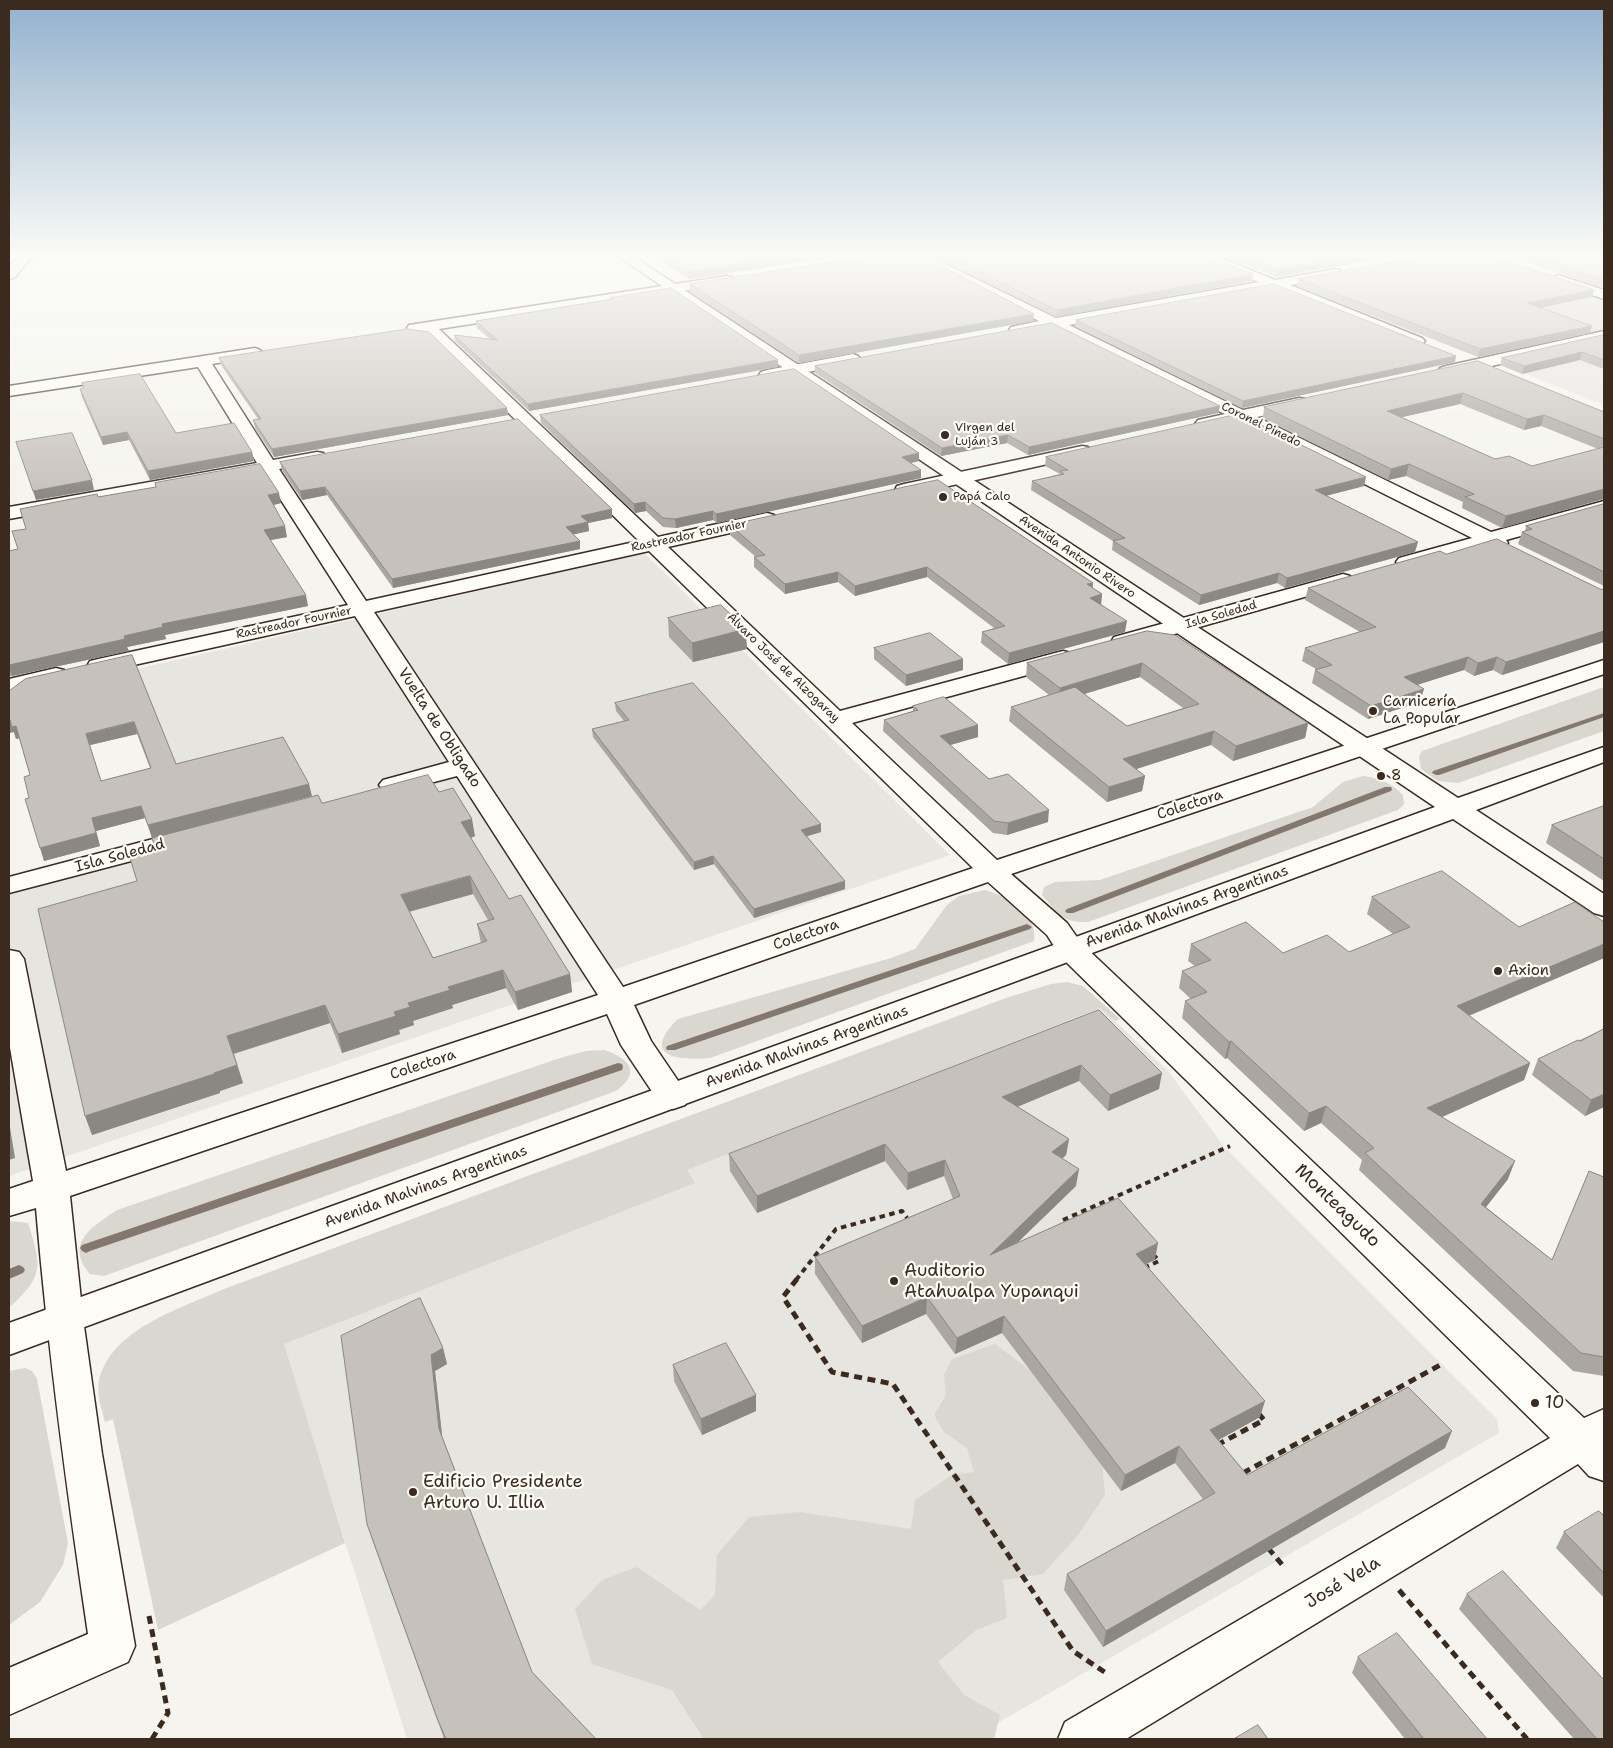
<!DOCTYPE html>
<html>
<head>
<meta charset="utf-8">
<style>
	body { margin:0 }
	#map { position:relative; width:1613px; height:1748px; overflow:hidden; background:#f5f4ee; font-family:"Shantell Sans",sans-serif }
	canvas { display:block }
	.frame { position:absolute; inset:0; border:10px solid #3b2a1e; pointer-events:none }
</style>
</head>
<body>
<div id="map">
<canvas width="1613" height="1748"></canvas>
<div class="frame"></div>
</div>
<script>
const g = document.querySelector('canvas').getContext('2d');
g.lineJoin = 'round';
function fill(path, color) {
  g.fillStyle = color;
  g.fill(path, 'evenodd');
}
function trace(path, color, width, dash) {
  g.strokeStyle = color;
  g.lineWidth = width;
  g.lineCap = dash ? 'butt' : 'round';
  g.setLineDash(dash || []);
  g.stroke(path);
}
function write(font, color, halo, rows, align = 'center') {
  g.font = font + ' "Shantell Sans",sans-serif';
  g.lineWidth = 4.5;
  g.setLineDash([]);
  g.textBaseline = 'middle';
  g.strokeStyle = halo;
  g.fillStyle = color;
  for (const [text, x, y, turn = 0] of rows) {
    g.save();
    g.translate(x, y);
    g.rotate((+turn || 0) * Math.PI / 180);
    g.textAlign = isNaN(turn) ? turn : align;
    if (halo) g.strokeText(text, 0, 0);
    g.fillText(text, 0, 0);
    g.restore();
  }
}
fill(new Path2D(`
	M1604,345v60l-80,-32z
	M644,553l306,302 -941,321v-299l292,-77 -27,-56 -110,27 -32,-101z
	M1101,1008l67,63 57,77 272,271 2,14 -529,306h-563l-124,-395 411,-161 -8,-13z`), '#e7e5df');
fill(new Path2D(`
	M1599,296l5,2v33l-13,3 -65,-23z
	M1604,687v44l-146,52 -20,-2 -17,-12 -2,-13 3,-5z
	M1363,776c17,2 28,7 40,19l1,9 -6,6 -310,112c-26,1 -30,-9 -46,-27l2,-8 11,-5 45,-2 213,-73 30,-25z
	M985,890c23,7 53,23 49,51l-324,117c-33,3 -70,-2 -32,-39l213,-61 24,-9 32,-44 12,-9z
	M1067,982l16,4 37,33 -5,2 -15,-13 -413,162 8,13 -411,161 61,199 -187,87 -45,-211 -8,3c-3,-13 -9,-27 -6,-41 11,-52 83,-73 125,-92l782,-291 45,-14z
	M605,1050c24,9 37,22 11,41l-512,185 -14,-2c-26,-31 2,-47 27,-64l443,-152 26,-7z
	M9,1221l19,2c14,44 16,53 -19,85z
	M995,1344l67,50 39,56 4,45 -27,40 -35,39 -40,6 4,38 -31,12 -38,32 26,33 36,20 -6,24h-290l-32,-49 -80,-26 -17,-55 27,-29 35,-13 63,43 15,-15 2,-40 32,-38 51,-5 111,17 4,-29 37,-25 22,-3 -7,-24 -23,-16 -10,-17 12,-20 -2,-20 8,-16z
	M25,1368l7,3 5,8 31,164 -5,22 -23,37 -31,23v-254z`), '#dad6d0');
fill(new Path2D(`
	M1604,713v4l-165,58h-3l-4,-2 1,-2z
	M1385,787h6l1,2 -1,2 -318,122h-6l-2,-2 2,-2z
	M1027,924l5,3 -2,2 -355,121h-8l-1,-2 1,-2z
	M618,1063l4,1 1,3 -1,3 -532,181 -4,2 -4,-2 -2,-3 2,-3z
	M19,1265l4,2 2,3 -2,3 -14,6v-10z`), '#84786e');
const minor = new Path2D(`
	M20,255h14l-20,23 -5,1v-12z
	M910,255h17l129,63 203,-36 -62,-24 -1,-3h18l61,25 60,-11 5,1 2,3 -2,3 -50,9 132,53 3,3 -3,3h-10l-139,-56 -204,37 174,85 56,-12 6,1 2,4 -2,4 -48,10 234,115 113,-31v12l-98,27 2,3 -3,4 -7,2 -10,-4 -82,23 -7,-2 -3,-4 3,-4 73,-20 -233,-117 -35,8 -6,-1 -3,-4 3,-4 27,-6 -173,-86 -36,6 -5,-1 -2,-3 2,-3 28,-6z
	M1558,275l46,15v9l-51,-17 -2,-3z
	M727,276l5,1 2,3 -2,3 -293,46 219,208 109,-24 7,2 3,4 -3,4 -106,24 172,164 215,-58 8,-2 8,2 3,5 -3,5 -219,60 145,137 607,-200v14l-593,200 56,49 14,20 503,475 20,-9v72l-15,-5 -11,-12 -452,275h-68l7,-17 485,-284 -489,-481 -14,-22 -59,-53 -354,123 17,36 38,56 -4,8 -12,4 -12,-4 -40,-60 -14,-31 -537,182 13,123 19,135 33,192 -7,16 -119,53v-47l79,-34c-21,-142 -40,-283 -52,-426l-27,8v-27l24,-8 -24,-139v-92l10,2 5,7 42,212 532,-176 -141,-219 -65,17 -9,-3 -4,-5 4,-5 66,-18 -94,-146 -257,57 -8,-2 -3,-5 3,-5 8,-2 250,-54 -85,-133 -254,47v-12l248,-44 -59,-96 -189,29v-10l246,-38 5,2 3,3 -3,3 -48,8 61,96 44,-8 6,1 3,4 -3,4 -44,8 87,132 273,-60 -214,-210h-16l-2,-3 2,-3zM649,551l324,317 -350,119 -249,-375z
	M1604,331v10l-158,35 -6,-2 -2,-3 2,-3 6,-2z
	M853,354l5,2 3,3 -3,3 -91,18 -6,-2 -2,-3 2,-3 6,-2z
	M1082,446l6,1 3,4 -3,4 -184,41 -7,-2 -2,-4 2,-4 7,-2z
	M1343,574l7,2 3,4 -3,4 -228,65 -8,-2 -3,-5 3,-5z
	M56,668l8,2 3,5 -3,5 -55,13v-14z
	M191,829l9,2 4,6 -4,6 -191,50v-16z`);
const major = new Path2D(`
	M616,255h15l827,543 146,-51v15l-128,48 128,84v22l-10,-3 -141,-94 -1444,536v-32l1426,-516z`);
trace(minor, '#3b2a1e', 3);
trace(major, '#3b2a1e', 3);
trace(new Path2D(`
	M1063,1220l167,-74
	M1144,1268l15,-7 -6,-7
	M796,1280l40,-51 66,-18 5,7`), '#3b2a1e', 4, [5.5, 4.5]);
trace(new Path2D(`
	M797,1279l-14,18 49,75 61,12 180,267 33,22
	M1217,1445l47,-25 -5,-6
	M1243,1473l199,-109
	M1268,1548l17,20
	M1399,1590l128,149
	M149,1616l19,97 -16,26`), '#3b2a1e', 5, [8, 5.5]);
fill(minor, '#fdfcf7');
fill(major, '#fdfcf7');
fill(new Path2D(`
	M650,255h196l-157,24z
	M932,255h271l49,26 -196,36z
	M1220,255h180l-124,22z
	M1506,255h98v33z
	M1298,279l296,11 -2,7 -52,11 50,25 -112,24 -181,-71z
	M690,284l343,37 -234,42 -109,-71z
	M611,298l167,62v7l-249,44 -74,-70 -1,-6 36,4 -13,-11 -1,-7 135,-22z
	M1076,320l379,42 -213,46 -167,-82z
	M1604,335v34l-24,-9 -58,14 -22,-9 2,-7z
	M219,358l288,50 1,7 -234,42 -19,-29 -2,-8 5,-1 -37,-54z
	M1478,361l126,51v88l-1,-1 -101,29 -40,-20 1,-6 -57,-26 -18,4 -125,-62 1,-11zM1460,404l64,26 17,-4 57,23 -66,17 -37,-7 -93,-42z
	M815,366l405,40 -2,7 -190,42 -21,-12 -66,13 -126,-83z
	M82,383l94,50 76,19 2,9 -104,19 -21,-40 -26,5 -21,-48 -2,-8h4z
	M540,415l379,46 -8,2 10,15 -204,45 -4,-3 -37,8 -13,-1 -17,-16 -11,2 -94,-90z
	M1046,457l318,29 -38,10 89,56 -130,36 -8,-5 -78,22 -87,-55 1,-9 -82,-51 1,-9 28,-7 -15,-8z
	M280,462l332,47v9l-24,5 1,8 -16,3 7,15 -187,39 -66,-93 -25,5 -20,-30z
	M155,483l126,20 -8,2 14,32 -17,3 38,66 -143,29 1,4 -39,8 2,4 -117,25h-3v-125l9,-2 8,-20 72,-32 57,-10z
	M1604,504v82l-86,-42 4,-12 3,-1 1,-5z
	M730,525l363,58 -1,5 10,6 -1,10 24,28 -117,32 -27,-21 1,-11 12,-4 -67,-51 -72,19 -17,-14 -53,12 -31,-27v-10h2l-26,-22z
	M1446,554l158,36v52l-102,33 -9,-5 -19,6 -10,-6 -47,15 3,17 -52,17 -56,-36 3,-13 1,-1 -14,-8 3,-13 55,-16 -55,-32 3,-12z
	M668,618l79,31 -54,13 -24,-25z
	M1147,631l161,92 -3,15 -72,23 -22,-16 -75,24 9,7 -3,15 -35,11 -98,-81 2,-14 38,-12 -23,-18 1,-14zM1140,677l43,31 -56,18 -43,-32z
	M874,648l89,11v11l-57,16 -32,-27z
	M132,655l44,109 136,32 -160,42 -7,-20 -49,13 4,15 -56,15 -15,-63 1,-23 -11,-37 -3,1 -2,-7 -5,1v-42zM137,734l13,34 -49,13 -11,-36z
	M615,703l206,129 -14,4 38,53 -91,29 -40,-54 -20,6 -101,-133 -1,-8 32,-8 -8,-10z
	M913,706l65,19v12l-28,8 39,34 59,43 -41,13 -14,-2 -110,-102 1,-11 29,-9z
	M439,792l36,44 -4,2 38,61 61,75 2,18 -54,18 -12,-22 -54,17 1,3 -40,13 1,4 -15,5 1,4 -58,19 -12,-30 -96,31 9,29 -23,8v2l-128,42 45,-254 185,-78zM473,894l15,26 -11,4 4,19 -48,15 -24,-46z
	M1604,806v75l-58,-38 6,-18z
	M1372,897l147,30 85,31 -135,58 61,47 -6,17 -82,37 66,62 -22,28 66,53 37,-89 15,6v199l-31,-5 -214,-201 3,-10 -41,-37 -17,8 -77,-73 -2,1 -43,-41 3,-17 6,-2 -12,-11 3,-17 13,-5 -7,-5 3,-17 92,9 66,-1 44,-18 -26,-20z
	M1099,1010l60,79 -51,22 -29,-30 -62,26 52,32 -3,16 -4,4 14,27 -58,56 137,18 -9,4 114,153 -42,23 29,35 198,-27 -342,199 -39,-57 3,-16 136,-75 -28,-36 -54,28 -119,-158 -47,21 -29,-40 -64,29 -47,-69v-17l138,-58 -9,-23 -37,14 -22,-29 -128,52 -27,-42 -1,-17z
	M1604,1029v78l-19,9 -53,-41 6,-16z
	M443,1348l4,16 -12,7 7,65 90,236 64,67h-152l-2,-6 -70,-194 -5,-15z
	M673,1365l83,46 -54,24 -28,-54z
	M1604,1516v82l-48,-50 8,-16z
	M1467,1594l137,145h-30l-115,-130z
	M1358,1657l129,82h-82l-53,-66z`), '#aba6a1');
fill(new Path2D(`
	M802,255h44l-157,24v-7z
	M1362,255h38l-124,22 1,-7z
	M1253,274l-1,7 -196,36 1,-7z
	M1594,290l-2,7 -67,14 2,-8z
	M1034,314l-1,7 -234,42v-8z
	M1592,326l-2,7 -112,24 2,-8z
	M1582,352l-2,8 -58,14 2,-8z
	M1456,356l-1,6 -213,46 1,-7z
	M778,360v7l-249,44 -1,-7z
	M1463,393l-3,11 -75,17 2,-10z
	M1220,406l-2,7 -190,42 1,-8z
	M507,408l1,7 -234,42 -2,-8z
	M1544,415l-3,11 -17,4 3,-11z
	M127,432l2,8 -26,5 -2,-8z
	M1008,435l-1,8 -66,13 1,-8z
	M252,452l2,9 -104,19 -2,-9z
	M919,453v8l-18,4 1,-8z
	M1409,464l-3,12 -18,4 3,-11z
	M921,470v8l-204,45 -1,-9z
	M1366,477l-2,9 -51,13 2,-9z
	M92,480l2,10 -58,10 -3,-9z
	M325,487l2,8 -25,5 -2,-9z
	M1604,489l-1,10 -101,29 4,-12z
	M279,493l2,10 -11,3 -2,-11z
	M645,502l1,9 -11,2 -1,-9z
	M612,509v9l-24,5 1,8 -22,5 -1,-9 15,-11z
	M713,511v9l-37,8 -1,-9z
	M285,526l2,11 -21,4 -2,-11z
	M580,541v8l-187,39 -1,-9z
	M1418,542l-3,10 -130,36 2,-10z
	M927,567v10l-72,19v-10z
	M838,572v10l-53,12v-10z
	M1279,573l-2,10 -78,22 2,-10z
	M1093,583l-1,10 -5,-9z
	M1102,594l-1,11 -11,-7z
	M306,595l2,11 -143,29 1,4 -39,8 2,4 -117,25 -3,-9v-2l115,-29 38,-12z
	M1127,621l-2,11 -117,32 1,-11z
	M746,629l1,20 -54,13 -1,-19z
	M1604,631v11l-102,33 4,-13z
	M1468,657l-4,13 -63,20 3,-13z
	M1497,657l-4,13 -19,6 4,-13z
	M963,659v11l-57,16v-11z
	M1142,663l-2,14 -82,25 2,-14z
	M1424,689l-4,13 -52,17 3,-13z
	M9,720h1l6,6 4,12 -4,1 -2,-7 -5,1z
	M134,722l3,12 -47,11 -4,-11z
	M1308,723l-3,15 -72,23 3,-15z
	M978,725v12l-38,11v-12z
	M1214,731l-3,14 -90,29 2,-15z
	M1145,776l-3,15 -35,11 2,-15z
	M309,784l3,12 -160,42 -4,-13z
	M141,806l4,12 -49,13 4,15 -56,15 -4,-13 52,-30z
	M1049,810l-1,12 -41,13 1,-12z
	M472,819l3,17 -11,4 -3,-18z
	M821,824v8l-20,6v-8z
	M713,856l1,8 -20,6v-8z
	M470,876l3,18 -69,19 -3,-18z
	M845,881v8l-91,29v-9z
	M1604,944v14l-153,65 6,-17z
	M503,970l3,18 -54,17 1,3 -40,13 1,4 -15,5 1,4 -58,19 -4,-19 56,-22 14,-9 40,-16z
	M570,974l2,18 -54,18 -3,-18z
	M325,1005l5,18 -98,31 -5,-18z
	M1231,1041l-4,17 -2,1 4,-17z
	M1530,1063l-6,17 -102,46 5,-18z
	M237,1065l6,18 -23,8v2l-128,42 -7,-19z
	M1081,1065l-2,16 -79,33 2,-17z
	M1162,1073l-3,16 -51,22 2,-16z
	M1604,1094v13l-19,9 6,-16z
	M1326,1106l-5,17 -17,8 5,-18z
	M9,1121l6,37 -6,2z
	M1069,1139l-3,16 -16,14 2,-17z
	M885,1144v17l-128,52v-17z
	M945,1160l-1,16 -37,14 1,-17z
	M1515,1161l-7,18 -33,42 6,-17z
	M1079,1169l-3,17 -88,85 2,-16z
	M1158,1243l-3,17 -22,10 3,-16z
	M927,1297l-1,17 -64,29v-17z
	M1004,1316l-2,17 -47,21 2,-16z
	M443,1348l4,16 -12,7 8,73 -4,-15 -8,-74z
	M756,1395v16l-54,24 -1,-16z
	M1265,1401l-5,16 -54,30 4,-17z
	M1452,1431l-7,17 -342,199 3,-16z
	M1179,1446l-4,17 -54,28 4,-16z`), '#8b8783');
const building = new Path2D(`
	M661,255h141l-113,17z
	M879,255h41l114,59 -235,41 -109,-71z
	M946,255h257l50,19 -196,36z
	M1239,255h123l-85,15z
	M1430,255h58l106,35 -67,13 65,23 -112,23 -182,-70z
	M1528,255h76v25z
	M1274,284l182,72 -213,45 -167,-81z
	M671,288l107,72 -250,44 -74,-69 43,5 -21,-19 137,-22 -2,-1z
	M1052,323l168,83 -191,41 -21,-12 -66,13 -127,-82z
	M407,329l22,3 78,76 -235,41 -19,-29 8,-1 -42,-61z
	M1604,335v25l-22,-8 -58,14 -22,-8z
	M1478,361l126,51v27l-60,-24 -17,4 -64,-26 -76,18 108,48 14,-3 23,10 72,-19v42l-98,27 -41,-19 9,-3 -65,-30 -18,5 -127,-62z
	M794,369l125,84 -17,4 19,13 -205,44 -3,-3 -38,8 -12,-1 -18,-16 -11,2 -94,-89z
	M140,374l36,59 58,-10 18,29 -104,19 -21,-39 -26,5 -21,-48 4,-1 -2,-5z
	M1239,414l127,63 -51,13 103,52 -131,36 -8,-5 -78,22 -88,-54 12,-3 -93,-57 32,-7 -4,-3 8,-1 -22,-13z
	M518,419l94,90 -31,7 7,6 -22,5 14,14 -188,38 -67,-92 -25,4 -20,-29z
	M72,433l20,47 -59,11 -17,-49z
	M260,464l19,29 -11,2 17,31 -21,4 42,65 -144,29 1,3 -39,9 1,3 -116,26v-114l9,-2 -6,-18 14,-2 -6,-20 77,-15 1,3 58,-10 -1,-4z
	M938,480l155,103 -6,1 15,10 -12,4 37,23 -118,32 -27,-21 23,-6 -78,-59 -72,19 -17,-14 -53,12 -31,-27 11,-2 -35,-30z
	M1604,504v68l-82,-40 10,-3 -6,-3z
	M1497,539l103,50 4,1v41l-98,31 -9,-5 -19,6 -10,-6 -64,20 20,12 -53,17 -56,-36 17,-5 -27,-17 71,-21 -68,-39 132,-37 6,3z
	M721,605l25,24 -54,14 -24,-25z
	M1147,631l28,4 133,88 -72,23 -22,-15 -91,28 22,17 -36,11 -98,-80 64,-20 52,39 72,-22 -57,-41 -82,25 -33,-25z
	M930,633l33,26 -57,16 -32,-27z
	M132,655l44,109 107,-27 26,47 -161,41 -7,-19 -49,12 4,15 -56,15 -15,-49 4,-1 -5,-21 6,-2 -14,-49 -4,1 -2,-7h-1v-29l16,-12zM134,722l17,46 -50,13 -15,-47z
	M693,683l128,141 -20,6 44,51 -91,28 -41,-53 -19,6 -102,-133 37,-9 -14,-17z
	M944,697l34,28 -38,11 49,43 19,-5 41,36 -41,13 -14,-2 -110,-101 34,-10 -5,-4z
	M428,775l11,17 14,-4 19,31 -11,3 16,26 32,51 12,-4 49,79 -55,18 -12,-22 -55,17 2,3 -42,13 2,4 -16,5 2,4 -58,18 -13,-29 -98,31 10,29 -23,8v1l-129,42 -47,-207 99,-28 -8,-26 26,-7 -3,-10 166,-43 4,8zM470,876l24,43 -17,5 10,17 -54,17 -32,-63z
	M1604,806v53l-52,-34z
	M1442,871l77,56 56,-25 29,20v22l-147,62 73,57 -103,45 88,53 -34,43 71,56 37,-89 15,6v180l-23,-4 -216,-200 9,-5 -48,-42 -17,7 -78,-72 -2,1 -44,-41 22,-9 -25,-21 29,-11 -20,-16 55,-22 37,31 44,-18 22,17 61,-25 -38,-30z
	M1099,1010l63,63 -52,22 -29,-30 -79,32 67,42 -17,13 27,17 -89,86 128,-57 40,45 -22,11 129,147 -55,29 37,45 161,-88 44,44 -346,200 -39,-57 148,-81 -36,-47 -54,29 -121,-159 -47,22 -30,-41 -65,29 -47,-69 145,-61 -15,-36 -37,13 -23,-29 -128,52 -28,-42z
	M1604,1029v65l-13,6 -53,-41 40,-19 2,1z
	M420,1298l23,50 -12,7 8,74 93,243 64,67h-150l-9,-21 -70,-194 -26,-188z
	M726,1343l30,52 -55,24 -28,-54z
	M1599,1511l5,5v57l-40,-41z
	M1503,1571l101,109v59h-7l-130,-145z
	M1397,1633l90,106h-63l-66,-82z
	M1258,1725l10,14h-34z`);
fill(building, '#c7c1bb');
trace(building, '#8b8783', 1);
const sky = g.createLinearGradient(0, 0, 0, 500);
sky.addColorStop(0, '#93b1cd');
sky.addColorStop(0.51, '#fafaf7');
sky.addColorStop(1, '#fafaf700');
g.fillStyle = sky;
g.fillRect(0, 0, 1613, 500);
for (const [x, y, r, color] of [
	[945,435,5,"#3b2a1e"],
	[943,497,5,"#3b2a1e"],
	[1373,711,5,"#3b2a1e"],
	[1381,776,5,"#3b2a1e"],
	[1498,971,5,"#3b2a1e"],
	[894,1281,5,"#3b2a1e"],
	[1535,1403,5,"#3b2a1e"],
	[413,1492,5,"#3b2a1e"]
]) {
  const dot = new Path2D();
  dot.arc(x, y, r, 0, 2 * Math.PI);
  g.fillStyle = color;
  g.fill(dot);
  trace(dot, '#fdfcf7', 2);
}
write('12px', '#3b2a1e', '#fdfcf7', [
	["Coronel Pinedo",1261,425,26],
	["Rastreador Fournier",689,536,-12],
	["Avenida Antonio Rivero",1077,557,34],
	["Isla Soledad",1221,615,-16],
	["Rastreador Fournier",294,623,-12],
	["Álvaro José de Alzogaray",783,668,44]
]);
write('12px', '#3b2a1e', '#fdfcf7', [
	["Virgen del",955,428],
	["Luján 3",955,442],
	["Papá Calo",953,497]
], 'left');
write('15px', '#3b2a1e', '#fdfcf7', [
	["Carnicería",1383,702],
	["La Popular",1383,719],
	["8",1391,776],
	["Axion",1508,971]
], 'left');
write('15px', '#3b2a1e', '#fdfcf7', [
	["Vuelta de Obligado",439,728,57],
	["Colectora",1190,805,-18],
	["Isla Soledad",120,856,-15],
	["Avenida Malvinas Argentinas",1187,907,-20],
	["Colectora",806,935,-19],
	["Avenida Malvinas Argentinas",807,1047,-20],
	["Colectora",423,1065,-18],
	["Avenida Malvinas Argentinas",426,1187,-20]
]);
write('18px', '#3b2a1e', '#fdfcf7', [
	["Monteagudo",1337,1206,44],
	["José Vela",1343,1583,-31]
]);
write('18px', '#3b2a1e', '#fdfcf7', [
	["Auditorio",904,1271],
	["Atahualpa Yupanqui",904,1292],
	["10",1545,1403],
	["Edificio Presidente",423,1482],
	["Arturo U. Illia",423,1503]
], 'left');
</script>
</body>
</html>
